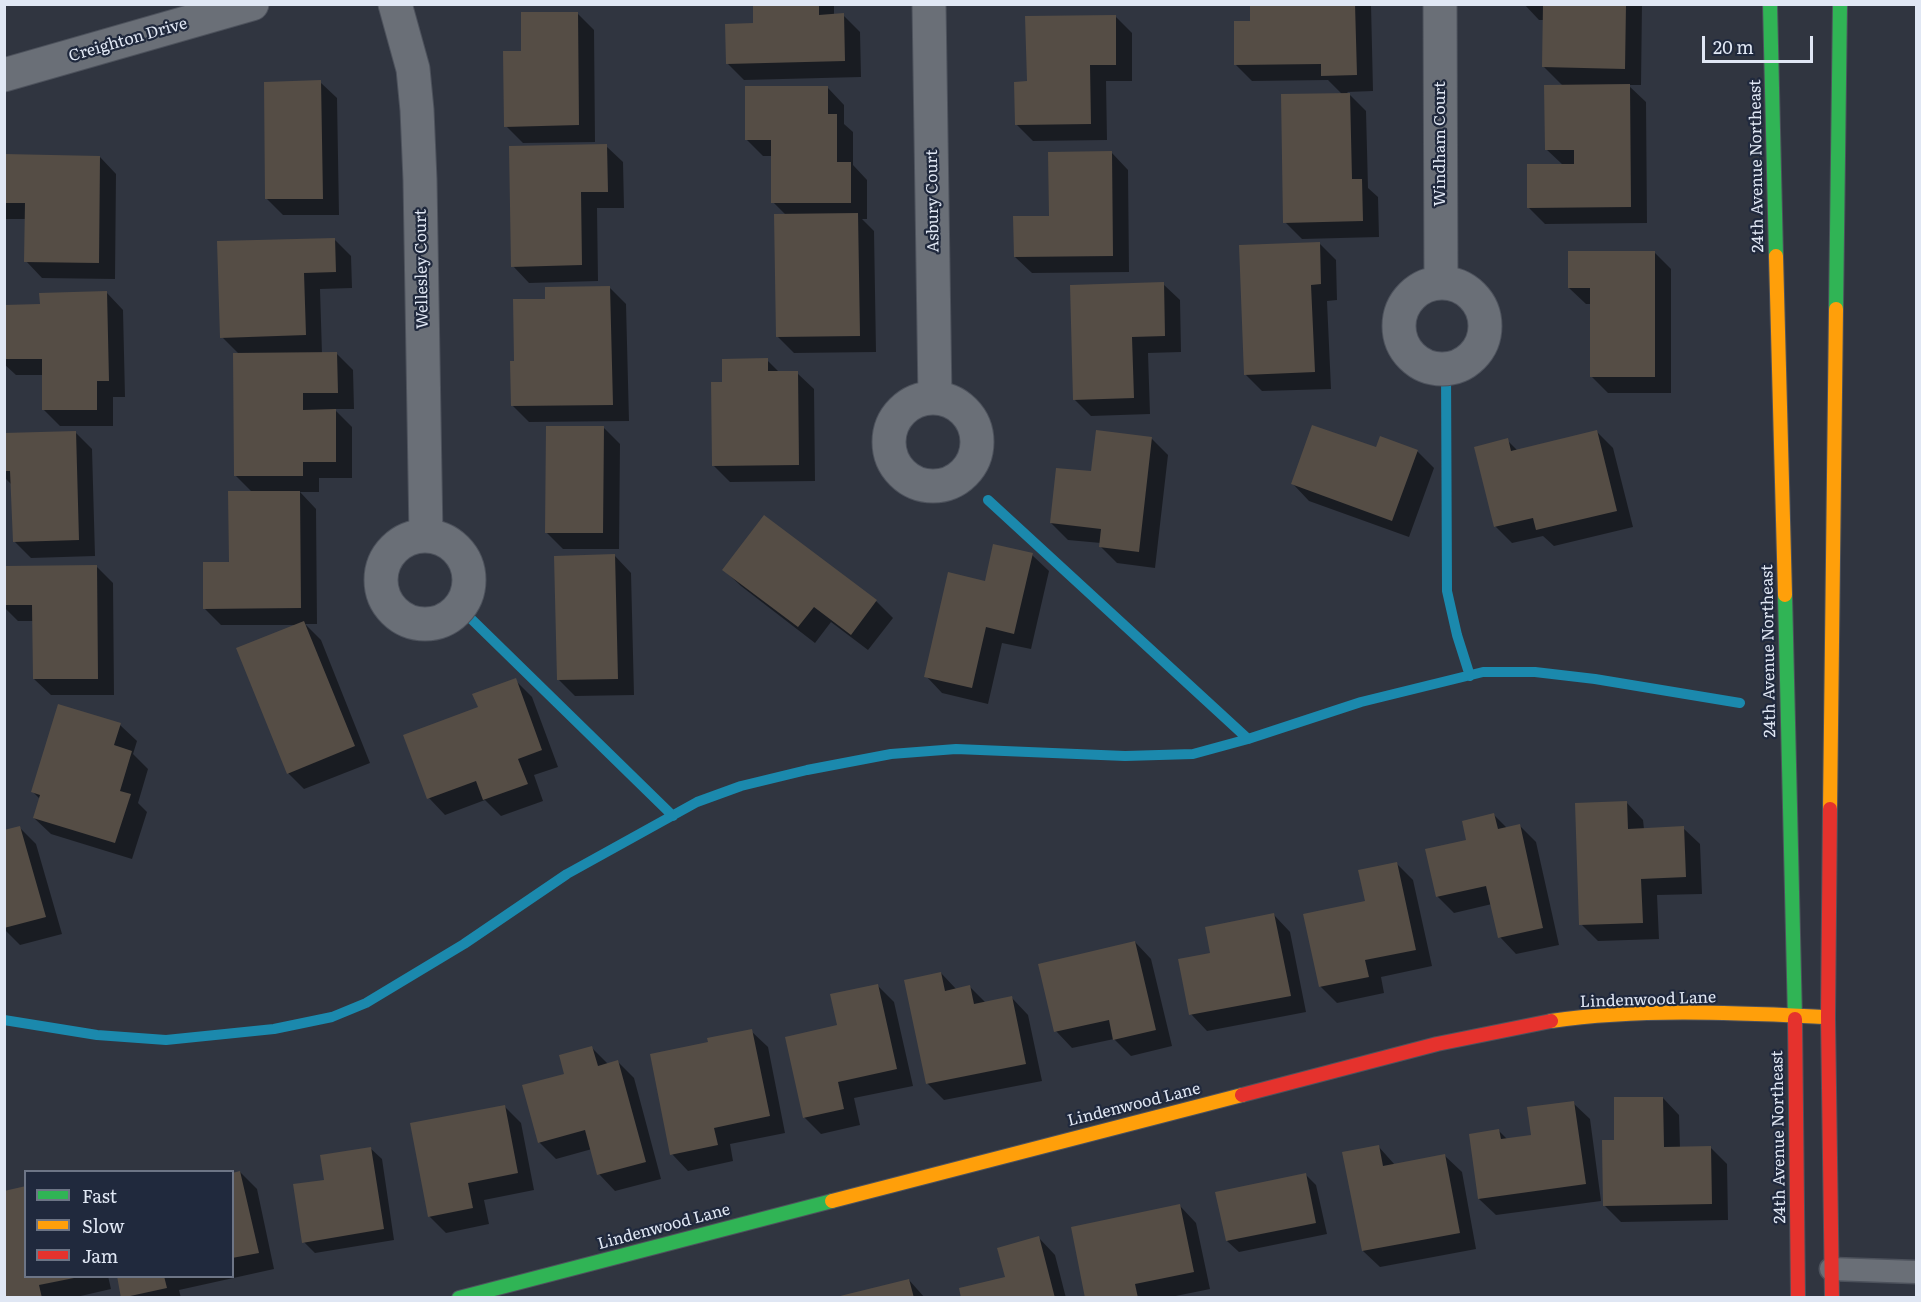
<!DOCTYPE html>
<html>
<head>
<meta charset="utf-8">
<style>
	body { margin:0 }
	#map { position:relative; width:1921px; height:1302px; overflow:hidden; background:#303540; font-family:Literata,serif }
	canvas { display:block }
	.frame { position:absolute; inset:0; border:6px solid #e0e7f4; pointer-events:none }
	.legend { position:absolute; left:24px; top:1170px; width:210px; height:108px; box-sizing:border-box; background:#20293d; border:2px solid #6d7586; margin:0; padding:8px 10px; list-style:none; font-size:18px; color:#e0e7f4 }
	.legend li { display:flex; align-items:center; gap:12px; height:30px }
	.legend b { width:30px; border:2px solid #6d7586 }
	.scale { position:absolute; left:1702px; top:36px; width:111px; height:27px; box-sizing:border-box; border:3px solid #e0e7f4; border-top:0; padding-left:8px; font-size:18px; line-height:21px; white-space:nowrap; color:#e0e7f4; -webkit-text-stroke:4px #20293d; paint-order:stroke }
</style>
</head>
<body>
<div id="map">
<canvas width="1921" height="1302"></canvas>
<div class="frame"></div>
<ul class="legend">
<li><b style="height:8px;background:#30b455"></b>Fast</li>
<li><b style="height:8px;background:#ff9f0a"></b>Slow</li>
<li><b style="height:8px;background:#e5322d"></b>Jam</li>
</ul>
<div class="scale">20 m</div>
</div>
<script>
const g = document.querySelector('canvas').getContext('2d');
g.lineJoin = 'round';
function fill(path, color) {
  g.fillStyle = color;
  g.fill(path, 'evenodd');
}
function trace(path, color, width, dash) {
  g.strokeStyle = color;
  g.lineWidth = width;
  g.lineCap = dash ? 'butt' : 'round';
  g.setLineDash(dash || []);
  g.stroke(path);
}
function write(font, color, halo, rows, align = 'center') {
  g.font = font + ' Literata,serif';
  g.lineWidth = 4.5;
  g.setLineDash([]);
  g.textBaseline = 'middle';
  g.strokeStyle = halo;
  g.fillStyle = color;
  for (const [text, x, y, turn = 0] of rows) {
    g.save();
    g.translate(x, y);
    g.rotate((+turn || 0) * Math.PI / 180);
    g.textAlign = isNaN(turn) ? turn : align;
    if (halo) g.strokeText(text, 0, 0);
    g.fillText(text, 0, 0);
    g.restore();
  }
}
fill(new Path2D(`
	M754,4h80v11h9l17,17 1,45 -117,3 -16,-16 27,-39z
	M1251,4h120l2,87 -26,1 19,19 2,77 10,9 1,40 -77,2 -17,-17 57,-128 -14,-14 -76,1 -16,-16 15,-43z
	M1524,4h118l-1,81h-13l18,17 1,121 -102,1 -16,-16 34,-43 -17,-16 17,-63 -19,-19 1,-47h-6z
	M577,13l17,17 1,112 -72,1 -17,-17z
	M1115,16l17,17v48h-26l1,59 -74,1 -17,-17 13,-42z
	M320,82l17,16 2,117h-56l-16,-16z
	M828,88l16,17v19l9,8v33l14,15v39h-5l12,12 2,121 -82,1 -16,-16 8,-122 -13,-13v-46h-10l-16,-16z
	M606,146l17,16 1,46h-27l1,73 -69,2 -16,-17z
	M1112,153l16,17 1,102 -97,1 -17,-16z
	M4,156l96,1 16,17 -1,105 -73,-1 -16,-17v-42h-20l-2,-2z
	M334,239l17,17 1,32 -32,1 2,65h15l16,16 1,39h-20l18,18v51h-33v14h-19l16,17 1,115h-12l16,16 49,123 -66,26 -16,-16 12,-148h-79l-16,-16 25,-46 23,-70 -17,-17 3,-122 -17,-17z
	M1319,243l17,17 1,40 -10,1 4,88 -69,2 -17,-17z
	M1654,252l17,17v124h-63l-17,-17v-72h-5l-17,-16z
	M1163,284l17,16 1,52 -33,1 2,61 -59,2 -17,-17z
	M609,287l17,17 3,117 -100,1 -16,-16 2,-44 32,-62z
	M107,293l16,17 2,87h-12v29h-53l-16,-16v-35h-28l-12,-11v-58h37z
	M767,360l13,13h17l17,16 1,92 -85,1 -17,-17 10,-81z
	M604,428l16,16 -1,105h-56l-17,-17z
	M75,432l17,17 3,107 -64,2 -17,-17 -2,-56 -8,-8v-43z
	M1597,432l16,16 20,79 -79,19 -11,-10 -31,7 -17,-17 12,-86 11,11z
	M1151,438l17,17 -13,113 -38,-5 -17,-17 1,-3 -33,-3 -17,-17 41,-50z
	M1377,449l40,2 17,17 -25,69 -100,-36 -16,-17z
	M765,517l111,84 17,17 -25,32 -37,-28 -16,21 -74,-57 -17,-16z
	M1032,555l17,16 -18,78 -29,-6 -14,61 -46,-11 -16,-17 60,-93z
	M615,556l16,17 3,122 -59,1 -17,-17z
	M96,566l17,17 1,112h-63l-17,-16 -1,-58h-15l-14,-14v-39z
	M515,680l17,17 26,70 -24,8 9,26 -42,15 -16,-16 -40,15 -16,-17 50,-90z
	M120,725l17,16 -4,13 15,15 -10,34 9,9 -15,47 -81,-25 -17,-16 6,-19 -7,-7z
	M1627,803l16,17 1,9 39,-1 17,16 2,50 -45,1 2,44 -61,2 -17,-17z
	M1494,815l13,13 12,-3 17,17 23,103 -43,9 -16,-17 -8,-33 -38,9 -17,-17 31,-55z
	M20,828l16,16 26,90 -42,11 -16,-16v-97z
	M1397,864l16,16 19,86 -51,11 3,16 -47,10 -17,-17 46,-84z
	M1274,915l16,17 16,80 -99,19 -16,-17z
	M1135,942l16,17 21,87 -41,10 -17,-17 -42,9 -16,-17z
	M941,973l16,17 13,-3 16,16 26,-5 16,17 14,66 -98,19 -17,-17z
	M878,986l16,16 19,84 -59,12 6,27 -39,9 -17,-17 35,-90z
	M751,1031l17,16 17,86 -55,11 3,17 -45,10 -16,-17 37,-111z
	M592,1048l16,16 10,-2 16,16 27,101 -46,12 -16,-17 -7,-25 -36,10 -17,-17 27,-67z
	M1663,1098l16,17 1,33h31l16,16 1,56 -107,2 -16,-16 11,-65z
	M1573,1103l17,16 11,82 -105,14 -17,-16 20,-68 9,9 25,-4z
	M504,1106l17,17 13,67 -50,10 5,24 -43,9 -17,-17z
	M1378,1146l17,19 50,-9 17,16 14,77 -96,18 -17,-16z
	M370,1148l12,11 12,81 -79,13 -11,-11 22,-61z
	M240,1172l17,17 17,80 -95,21 2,8h-58l-5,-22h114v-102z
	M1305,1174l11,11 11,49 -88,18 -12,-11z
	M1180,1206l16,17 14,66 -44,9h-79z
	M1039,1238l16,17 11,43h-103l43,-20z
	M26,1276h82l3,13 -39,9h-68z
	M909,1280l16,18h-86z`), '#0007');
trace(new Path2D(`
	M1446,369l1,222 10,44 13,41
	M988,500l260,239
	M460,608l213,208
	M4,1020l93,15 69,5 108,-11 58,-12 34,-14 98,-59 103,-70 130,-72 44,-16 66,-16 84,-16 65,-5 169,7 68,-2 55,-15 113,-37 122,-30h52l60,7 145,24`), '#1b89ad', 10);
fill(new Path2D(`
	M753,4h66v11l25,-2 1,48 -119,3 -1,-40 28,-1z
	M1250,4h105l2,71 -36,1v-12l-87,1v-44h16z
	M1543,4h83l-1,65 -83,-2z
	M521,12h57l1,113 -75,2 -1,-76h18z
	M1116,15v50h-26l1,59 -76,1 -1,-43 13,-1 -2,-65z
	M321,80l2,119h-58l-1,-117z
	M1630,84l1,123 -104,1v-44h47v-14h-29l-1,-65z
	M745,86h83v28h9v48h14v41h-80v-63h-26z
	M1350,93l2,86h10l1,42 -80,2 -2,-129z
	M607,144l1,48h-27l1,73 -71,2 -2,-121z
	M1112,151l1,105 -99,1 -1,-41h36l-1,-64z
	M4,154l96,2 -1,107 -75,-1 1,-59h-21z
	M858,213l2,123 -84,1 -2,-123z
	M335,238l1,34 -32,1 2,62 -86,3 -3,-97z
	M1320,242l1,42 -10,1 4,87 -71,3 -5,-130z
	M1568,251h87v126h-65v-89h-22z
	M1164,282l1,54 -33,1 2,61 -61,2 -3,-115z
	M610,286l3,119 -102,1 -1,-45h4l-1,-62h32v-12z
	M107,291l2,90h-12v29h-55v-51h-38v-54l36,-1 -1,-11z
	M337,352l1,41h-35v17l33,-1v53h-33v14h-69l-1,-123z
	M768,358v13h30l1,94 -87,1 -1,-84h11v-23z
	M1312,425l64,22 4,-11 38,14 -26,71 -101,-37z
	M546,426h58l-1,107h-58z
	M1096,430l56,7 -13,115 -40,-5 2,-18 -51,-6 6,-55 35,3z
	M1597,430l20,81 -81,19 -3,-12 -39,9 -20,-80 34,-9 3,13z
	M76,431l3,109 -66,2 -3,-71h-6v-38z
	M228,491h72l1,117 -98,1v-47h26z
	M764,515l113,85 -26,35 -37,-28 -16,20 -76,-57z
	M993,544l40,9 -19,81 -28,-7 -14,61 -48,-11 24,-105 37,9z
	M615,554l3,125 -61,1 -3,-124z
	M97,565l1,114h-65l-1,-74h-28v-39z
	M304,621l51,125 -68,28 -51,-126z
	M516,678l26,72 -24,9 10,25 -45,16 -7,-19 -49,18 -24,-64 75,-28 -6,-13z
	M58,704l63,19 -7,22 18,6 -12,40 11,3 -16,49 -82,-25 7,-23 -9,-3z
	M1627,801l1,28 56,-3 2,51 -45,2 2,44 -64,2 -4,-122z
	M1494,813l4,16 22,-5 23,104 -45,10 -12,-52 -50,11 -11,-48 41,-9 -4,-19z
	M20,826l26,91 -42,11v-98z
	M1397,862l19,88 -51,10 4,17 -50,10 -16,-73 62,-13 -7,-31z
	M1274,913l17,83 -102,19 -11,-56 32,-6 -5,-26z
	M1135,941l21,89 -43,10 -4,-20 -55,12 -16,-68z
	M941,972l4,19 25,-6 4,19 38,-8 14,68 -100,20 -22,-104z
	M878,984l19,85 -59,13 6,27 -41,9 -18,-81 52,-12 -7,-31z
	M752,1029l18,87 -56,12 4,17 -48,10 -20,-101 58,-12 -1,-4z
	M592,1046l6,20 20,-6 28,102 -49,13 -12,-45 -47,13 -16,-58 42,-11 -5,-19z
	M1614,1097h49l1,50 47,-1 1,58 -109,2 -1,-66h12z
	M1574,1101l12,83 -108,15 -9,-65 30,-5 2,10 30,-4 -4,-28z
	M505,1105l13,68 -50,10 5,25 -45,9 -18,-94z
	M1379,1145l4,21 62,-12 15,79 -98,18 -20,-99z
	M371,1147l13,82 -82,14 -9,-59 31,-4 -4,-25z
	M240,1171l19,82 -27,5v-85z
	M1306,1173l10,50 -90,18 -11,-49z
	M26,1186v90l48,2 -35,7 3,13h-38v-107z
	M1180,1204l14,68 -59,12 3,14h-53l-14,-71z
	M1039,1236l16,62h-94l-2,-10 46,-11 -8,-29z
	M117,1276h47l3,12 -46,10z
	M909,1279l5,19h-78v-1z`), '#554d45');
const lane = new Path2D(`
	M1831,1269l85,3`);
const street = new Path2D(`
	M395,4l18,65 4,41 3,70 6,356
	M929,4l6,394
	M1440,4l1,279
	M4,75l248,-71
	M1399 326a43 43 0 1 1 86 0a43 43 0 1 1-86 0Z
	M889 442a44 44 0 1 1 88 0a44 44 0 1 1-88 0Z
	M381 580a44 44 0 1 1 88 0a44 44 0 1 1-88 0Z`);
const fast = new Path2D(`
	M1770,4l6,252
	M1836,309l4,-305
	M1785,595l10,424
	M459,1298l373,-97`);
const slow = new Path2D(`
	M1776,256l9,339
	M1830,809l6,-500
	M1551,1021c92,-13 185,-8 277,-4
	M832,1201l410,-106`);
const jam = new Path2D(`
	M1830,809l-2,208 4,281
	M1795,1019l3,279
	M1242,1095l195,-51 114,-23`);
trace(lane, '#4d525c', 25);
trace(street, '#4d525c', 35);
trace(fast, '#4d525c', 16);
trace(slow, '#4d525c', 16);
trace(jam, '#4d525c', 16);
trace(lane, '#6a6f77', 22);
trace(street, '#6a6f77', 33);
trace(fast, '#30b455', 14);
trace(slow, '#ff9f0a', 14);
trace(jam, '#e5322d', 14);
write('16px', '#e0e7f4', '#20293d', [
	["Creighton Drive",128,40,-16],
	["Windham Court",1440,144,-90],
	["24th Avenue Northeast",1757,166,-91],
	["Asbury Court",933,201,-91],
	["Wellesley Court",422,269,-91],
	["24th Avenue Northeast",1769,651,-91],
	["Lindenwood Lane",1648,1000,-2],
	["Lindenwood Lane",1134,1105,-14],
	["24th Avenue Northeast",1779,1137,-91],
	["Lindenwood Lane",664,1227,-15]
]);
</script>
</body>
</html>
